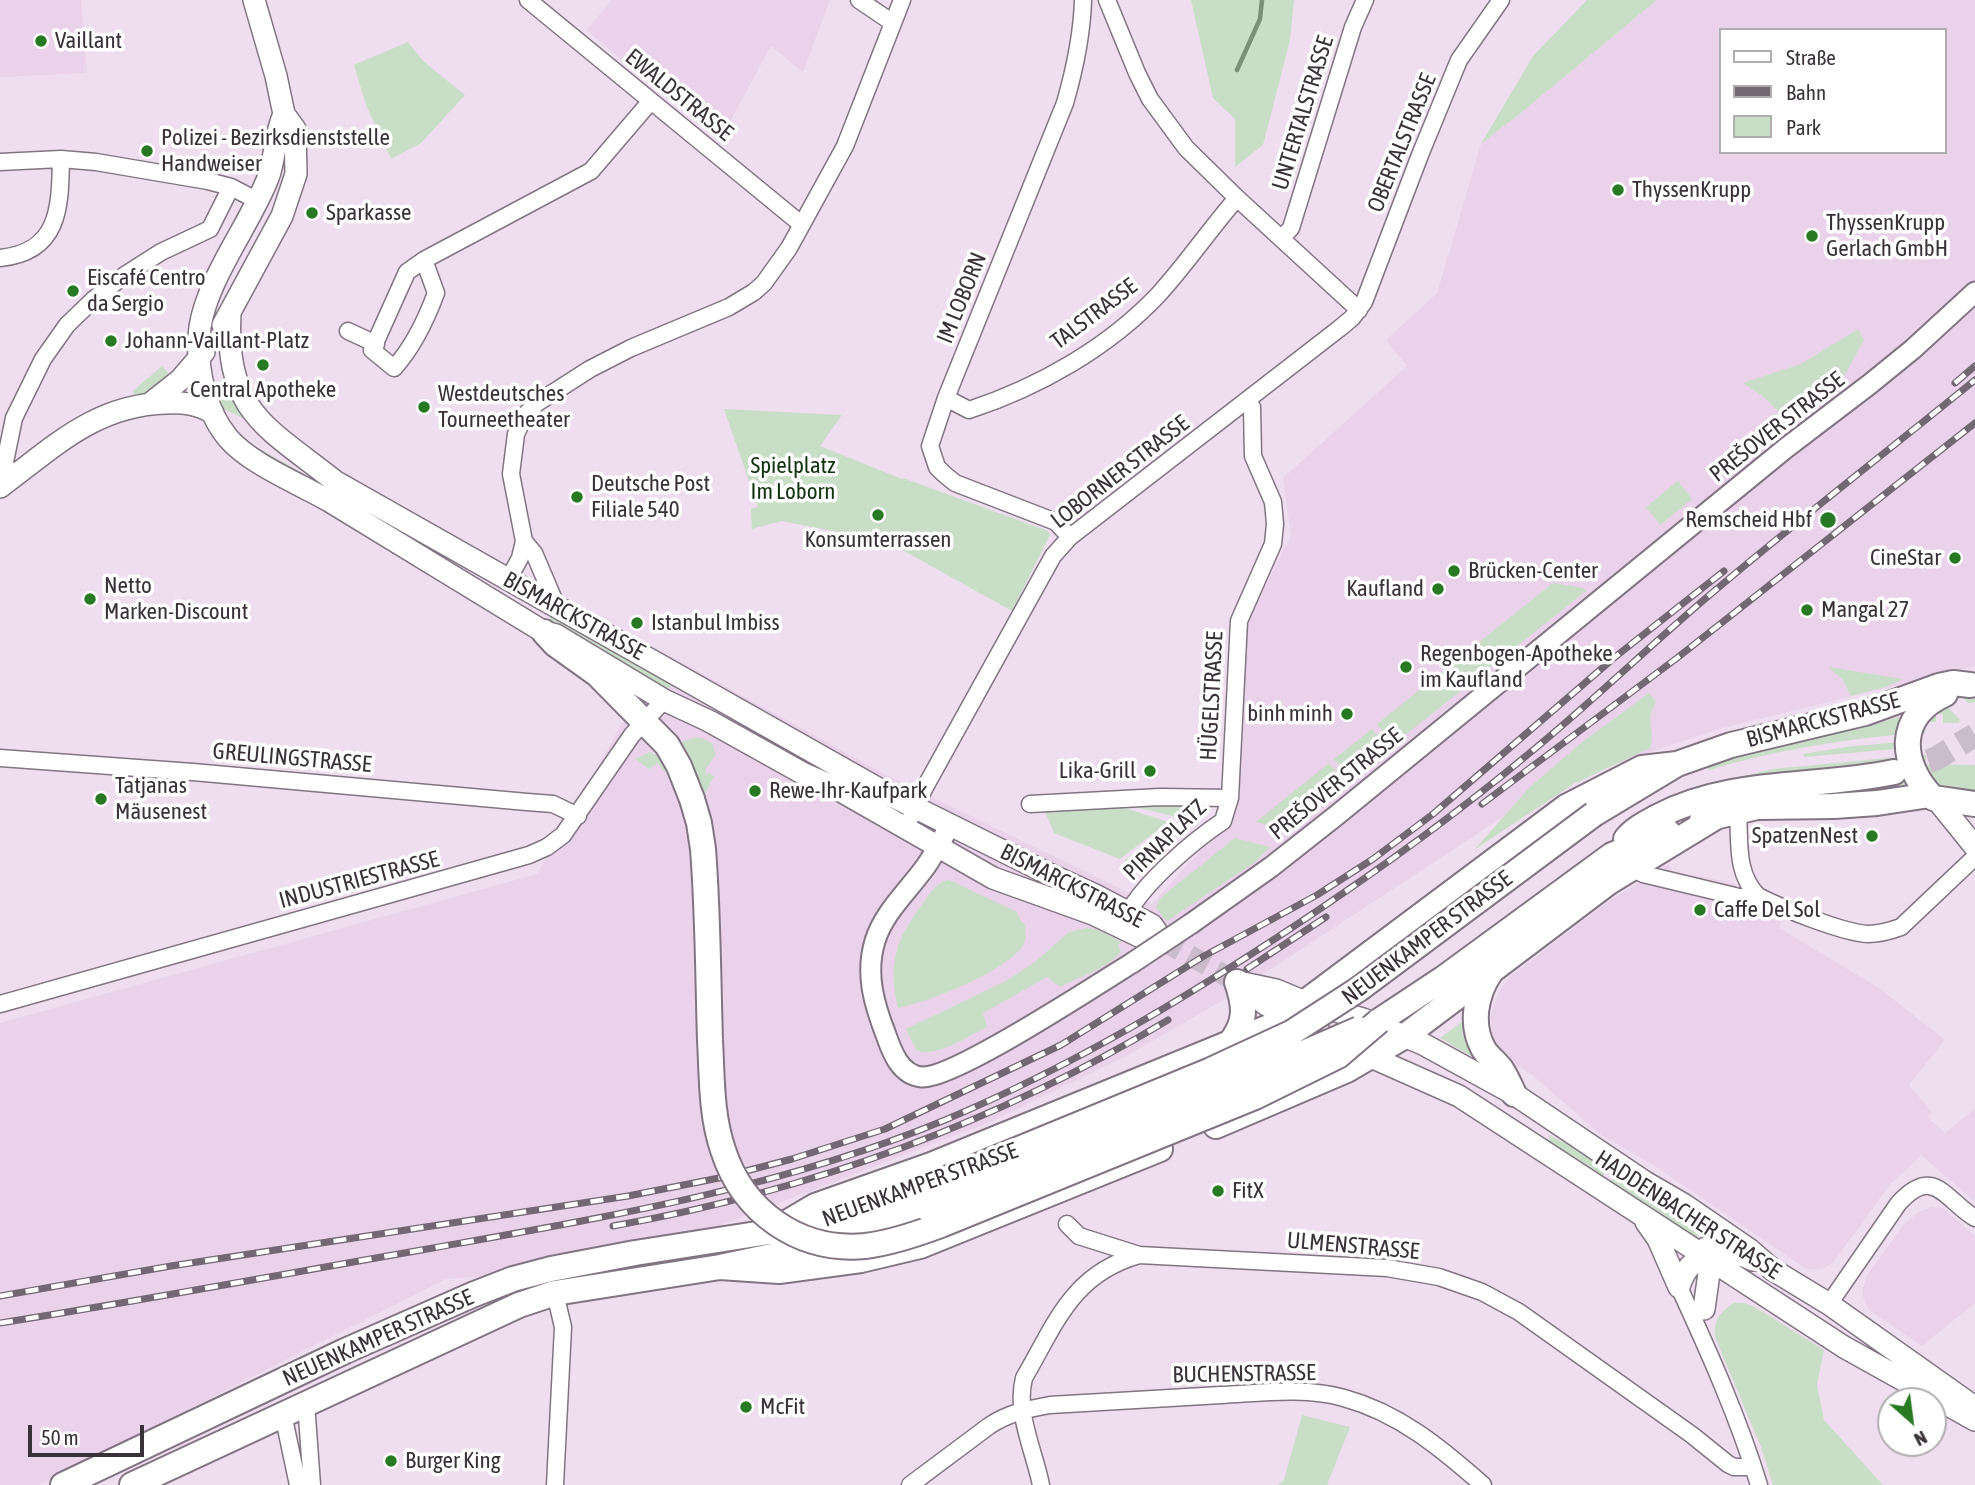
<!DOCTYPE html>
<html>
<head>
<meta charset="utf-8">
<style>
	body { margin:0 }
	#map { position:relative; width:1975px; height:1485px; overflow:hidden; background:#efdeef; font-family:"Asap Condensed",sans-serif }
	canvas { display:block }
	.legend { position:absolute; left:1719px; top:28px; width:228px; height:126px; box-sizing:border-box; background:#fff; border:2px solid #b0adb0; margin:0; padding:9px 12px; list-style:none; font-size:21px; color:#393239 }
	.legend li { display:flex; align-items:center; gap:14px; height:35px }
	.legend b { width:35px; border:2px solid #b0adb0 }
	.north { position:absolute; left:1877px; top:1387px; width:70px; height:70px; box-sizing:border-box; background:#fff; border:2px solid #b0adb0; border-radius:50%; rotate:152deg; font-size:19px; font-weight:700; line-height:28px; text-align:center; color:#393239 }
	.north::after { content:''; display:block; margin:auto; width:24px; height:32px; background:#287923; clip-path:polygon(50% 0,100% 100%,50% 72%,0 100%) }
	.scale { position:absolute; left:28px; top:1425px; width:116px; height:32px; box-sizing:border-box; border:4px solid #393239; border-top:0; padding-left:9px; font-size:21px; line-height:24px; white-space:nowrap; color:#393239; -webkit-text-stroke:5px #fff; paint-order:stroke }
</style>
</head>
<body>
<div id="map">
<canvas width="1975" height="1485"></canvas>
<ul class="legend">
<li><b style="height:9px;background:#fff"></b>Straße</li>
<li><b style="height:9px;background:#726772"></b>Bahn</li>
<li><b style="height:19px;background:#c9dec7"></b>Park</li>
</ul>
<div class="north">N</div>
<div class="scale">50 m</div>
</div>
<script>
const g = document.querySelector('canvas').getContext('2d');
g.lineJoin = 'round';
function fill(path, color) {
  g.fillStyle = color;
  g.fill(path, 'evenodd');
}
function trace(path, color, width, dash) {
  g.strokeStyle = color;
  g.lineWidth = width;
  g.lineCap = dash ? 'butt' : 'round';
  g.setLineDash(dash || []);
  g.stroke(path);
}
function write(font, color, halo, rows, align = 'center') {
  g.font = font + ' "Asap Condensed",sans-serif';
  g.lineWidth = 7;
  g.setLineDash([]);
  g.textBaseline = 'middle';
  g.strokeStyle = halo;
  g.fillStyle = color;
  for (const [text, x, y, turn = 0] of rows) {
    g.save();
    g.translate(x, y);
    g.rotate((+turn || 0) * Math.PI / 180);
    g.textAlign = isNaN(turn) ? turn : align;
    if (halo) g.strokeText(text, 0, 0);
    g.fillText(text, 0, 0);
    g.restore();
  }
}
fill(new Path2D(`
	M0,0h81l6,73 -87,4z
	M612,0h218l-27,72 -32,-26 -51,94 -134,-110z
	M1657,0h318v666l-256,63 -169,57 -323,212 -99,57 -135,66 -381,146 -166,12 -408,206h-38v-462l537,-149 61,-107 63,-116 227,125 264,128 71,-79 4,-81 21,-125 43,-83 -8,-58 124,-112 -21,-26 51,-47 44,-149 36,-28zM1721,30h224v122h-224z
	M1668,864l4,7 61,12 20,18 29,16 -3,11 100,60 66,52 -36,45 23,27 -5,5 18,16 30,-24v93l-54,-47 -33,32 -55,76 -13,7 -14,-1 -151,-103 -54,-31 -69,-60 -23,-15 -16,-20 -3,-23 10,-28 11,-13 91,-70z
	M1931,1207l12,1 32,28v67l-53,43 -53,-36 -6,-13v-9l4,-13 37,-51 15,-12z`), '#ead3ea');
fill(new Path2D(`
	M1191,0h103l-4,40 -27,105 -28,22v-48l-22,-21z
	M1587,0h70l-140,116 -36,28 52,-88z
	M408,42l15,19 42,34 -44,48 -30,16 -25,-54 -12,-40z
	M1858,329l6,11 -27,49 -44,30 -8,-1 -21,-21 -21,-14 58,-19z
	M162,366l11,13 -20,17 -20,-2v-3z
	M227,383l18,35 -1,1 -24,-12 -7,-19z
	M724,409l118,6 -22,31 82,33 1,-1 145,53 2,4 -38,76 -133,-74 -7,14 -29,-18 -61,-12 -30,8 -1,-20 7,-2z
	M260,449l205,116 -2,3 -202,-116z
	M1678,481l14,18 -32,26 -14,-18z
	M1553,583l30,5 3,3 -192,153 -17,-20z
	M554,615l122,71 -14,3 -119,-66z
	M1828,667l75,12 -17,8 -35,9 -9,-17z
	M1649,693l7,9c-12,18 0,30 -6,46l-75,35 -101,67 56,-63 51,-44z
	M1975,695v7l-7,1 -5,-5 -6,1 -9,8 12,13 -1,3h-16v-9h-7v8h-11v12l-4,-2 1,-16 32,-18z
	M1899,717l2,4 -3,11 -4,3c-63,6 -124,17 -185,35l-2,-4c62,-22 129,-29 192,-49z
	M1372,729l18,20 -39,32 -17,-22z
	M693,738h8l11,5 4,11 -11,16 2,2 -2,4 4,-3 5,3 -12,24 -27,-56z
	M1890,743h5v6l-91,8 -1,-3 43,-7z
	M650,752l12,7 11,23 -15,-19 -9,6 -14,-10z
	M1926,755v9l49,1v27c-37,-3 -40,-5 -60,-36z
	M1897,757l11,27 -15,3 3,-3 -180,-1 57,-14z
	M1329,763l14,17 -61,49 -26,-7z
	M1203,804l-13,16 -55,-13z
	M1119,806l49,16 -48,37 -66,-26 -10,-24z
	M1171,822l13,4 -39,43 -21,-8z
	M1235,838l35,9 -16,16 -87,58 -2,-1 -9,-13 4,-9z
	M949,880l68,32 3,8 5,5c0,4 1,12 0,16 -10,28 -100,62 -127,67 -11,-47 -1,-70 27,-108 7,-9 13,-19 24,-20z
	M1087,928l9,1 26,13 -4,4 3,5c-13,18 -42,26 -61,36l-13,-10 -64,36 4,14c-19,9 -48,30 -70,24l-11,-22 100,-48 29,-19 34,-30z
	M1470,1016l8,44 -38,-22z
	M1550,1136l28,13 30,19 -8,13 -54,-36z
	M1616,1173l75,52 12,18 -95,-57z
	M1734,1303h11l13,6 66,41 -7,35 7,35 59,65h-110l-12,-38 -46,-110c-1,-18 4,-24 19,-34z
	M1302,1415l48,12 -23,58h-50l7,-5z`), '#c9dec7');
trace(new Path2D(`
	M1237,70l23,-51 2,-19`), '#7b9079', 4.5);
trace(new Path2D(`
	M1162,940l75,42`), '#cbbccb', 21, [21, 10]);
trace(new Path2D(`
	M1894,772l41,-13 40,-24`), '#cbbccb', 24, [24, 12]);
const minor = new Path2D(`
	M528,0l273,224
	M859,0l34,23
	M1107,0l30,73 13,26 36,49 51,50 122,112
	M0,162l61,-3 35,3 112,19 23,6 27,14
	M1282,238l9,-10 62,-201 12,-27
	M0,258c60,-6 60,-51 61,-99
	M424,260l12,33c-10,27 -22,53 -42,75l-22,-18 35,-78 17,-12 167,-89 59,-69
	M348,331l28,13
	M946,398l23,12c70,-23 139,-62 190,-116 28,-31 51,-65 78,-96
	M10,480l-5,-18 9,-44 29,-59 24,-34 27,-26 31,-24 36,-23 49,-23 21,-42
	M1070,537l-14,-15 -101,-39 -11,-9 -7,-7 -7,-21 16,-48 119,-295c10,-35 17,-67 18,-103
	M524,541l10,12 23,54
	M508,580l12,-22 4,-17 -13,-67 5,-40 9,-19 12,-12 53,-34 41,-21 98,-41 25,-15 10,-9 25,-35 56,-102 57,-146
	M0,758l193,14 334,30 26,2 25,12
	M1030,804l130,-7 70,1
	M1738,810c2,31 -3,63 20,86 23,12 86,37 110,38 12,0 22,-3 33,-7l74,-70
	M911,817l13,-28 129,-233 17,-19 270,-209 12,-10 12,-16 56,-147 39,-95 42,-60
	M1632,868l11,6 96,23 19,-1
	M1128,913c17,-31 65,-72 95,-92l7,-23 9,-177 34,-77 2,-20 -2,-22 -20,-46 -1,-49 -5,-7
	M0,1004l529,-149 18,-8 16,-12 69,-100 32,-35
	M1067,1224l12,12 60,19 248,13 52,9 43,15 37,20 173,123 36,29 6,3h19
	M1679,1287c30,65 59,130 80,198
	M555,1293l8,34 -8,158
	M1829,1304l69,-100c36,-40 47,-4 77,14
	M306,1403l6,82
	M283,1414l15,71
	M910,1485l79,-59c19,-13 39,-17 61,-21 57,-3 114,-7 171,-10 40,-2 84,-8 123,3 55,15 97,50 139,87
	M1041,1485c-7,-35 -26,-72 -17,-107 32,-55 48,-104 115,-123`);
const tertiary = new Path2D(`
	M950,825c-8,14 -15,28 -24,41 -18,25 -42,46 -51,75 -10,33 -1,63 11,94 6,17 14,40 36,42 32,2 176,-93 210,-114
	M1192,923l79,-56 66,-52 449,-367 84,-64 43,-35 62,-57`);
const secondary = new Path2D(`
	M284,114c-10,22 -8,42 -16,64 -19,48 -60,99 -68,149 -5,37 4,82 28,111 22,26 72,46 103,64 71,43 142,87 213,130l12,3 108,65 45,21 95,53 28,12 161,92 100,36 50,24 19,2
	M230,314c-5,99 37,113 106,168l548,310 165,82 50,23 53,28 10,15
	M223,325l59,-109 14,-42 -1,-45 -11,-15 -8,-38 -22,-76
	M151,403l29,-23 24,-28
	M0,487c54,-40 95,-82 166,-84 18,-1 32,1 47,10
	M1937,800l38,47
	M1237,982l28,22 52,29 142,63 385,251 131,73
	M1243,983l33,7 29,12 58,17 60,25 91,50 131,88 38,22 67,46 23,20 56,34 144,102
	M1646,1222l12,17 21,48
	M1679,1287c10,-35 43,-42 74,-27
	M1704,1309l5,-36 -3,-25`);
const primary = new Path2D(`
	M544,632l11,12 42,30 70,71 12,21 13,33
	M1945,694c-49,22 -46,69 -12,104l42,6
	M1594,814l83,-50 54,-19 134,-32 74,-27 14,-3 17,2
	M1702,820l55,-13 77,-1 43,-3 53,-8
	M1626,839c8,-10 20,-16 31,-22 74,-39 157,-28 237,-45
	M1490,973c-14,21 -20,51 -7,75 4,8 12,13 18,21 5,7 9,17 13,25
	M1379,1021l65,-43 168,-123 56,-23
	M1230,1043c17,-21 15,-37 7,-61
	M1216,1126l131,-56 58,-34 204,-154 110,-67
	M771,1232l44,-26 116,-41 345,-141 290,-217 76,-39 35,-4
	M720,1267l59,4 82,-11 59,-14 240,-97
	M63,1485l282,-134 127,-56 41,-16 38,-10 84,-16 166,-26 57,-15 66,-24
	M132,1485l387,-180 36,-12 165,-26 90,-19 118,-39`);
trace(minor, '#827483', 19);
trace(tertiary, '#827483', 23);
trace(secondary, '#827483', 24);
trace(primary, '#827483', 28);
trace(minor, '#fff', 16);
trace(tertiary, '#fff', 19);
trace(secondary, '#fff', 21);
trace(primary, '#fff', 24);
const rail = new Path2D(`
	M1955,383l20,-17
	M1482,804l195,-146 298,-235
	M1247,969l79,-52
	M613,1226c197,-35 383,-103 555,-206
	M0,1296l171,-30 457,-70 91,-18 73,-19 93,-30 176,-84 143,-89 113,-61 56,-36 60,-45 182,-157 109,-86
	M0,1323c145,-23 289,-50 433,-75 174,-31 348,-60 512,-128 128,-54 239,-121 354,-197 78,-52 155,-107 227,-167 64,-52 123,-110 186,-163 86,-73 176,-142 263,-213`);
trace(rail, '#726772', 7);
trace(rail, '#fff', 4.5, [13]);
const tertiaryBridge = new Path2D(`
	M1132,963l60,-40`);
const primaryBridge = new Path2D(`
	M692,799l7,24 4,26c5,63 5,127 7,191 2,37 1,75 13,110 20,62 76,102 142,96 26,-3 52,-12 76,-21l314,-128 83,-41 41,-35
	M924,1188l287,-118 80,-37 68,-44 235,-175
	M928,1209l320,-132 111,-48`);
trace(tertiaryBridge, '#827483', 23, []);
trace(primaryBridge, '#827483', 28, []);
trace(tertiaryBridge, '#fff', 19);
trace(primaryBridge, '#fff', 24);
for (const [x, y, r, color] of [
	[41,41,7,"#287923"],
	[147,151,7,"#287923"],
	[1618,190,7,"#287923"],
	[312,213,7,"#287923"],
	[1812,236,7,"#287923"],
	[73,291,7,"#287923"],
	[111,341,7,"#287923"],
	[263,365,7,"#287923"],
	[424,407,7,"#287923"],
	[577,497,7,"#287923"],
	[878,515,7,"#287923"],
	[1828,520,9,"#287923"],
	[1955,558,7,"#287923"],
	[1454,571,7,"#287923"],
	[1438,589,7,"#287923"],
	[90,599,7,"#287923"],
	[1807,610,7,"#287923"],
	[637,623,7,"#287923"],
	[1406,667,7,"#287923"],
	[1347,714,7,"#287923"],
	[1150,771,7,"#287923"],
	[755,791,7,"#287923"],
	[101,799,7,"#287923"],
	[1872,836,7,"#287923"],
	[1700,910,7,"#287923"],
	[1218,1191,7,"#287923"],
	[746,1407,7,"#287923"],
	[391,1461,7,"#287923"]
]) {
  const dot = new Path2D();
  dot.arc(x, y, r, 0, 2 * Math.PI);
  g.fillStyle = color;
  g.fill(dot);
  trace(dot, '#fff', 2.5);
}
write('23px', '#393239', '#fff', [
	["Vaillant",55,41],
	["Polizei - Bezirksdienststelle",161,138],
	["Handweiser",161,164],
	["ThyssenKrupp",1632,190],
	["Sparkasse",326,213],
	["ThyssenKrupp",1826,223],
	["Gerlach GmbH",1826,249],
	["Eiscafé Centro",87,278],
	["da Sergio",87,304],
	["Johann-Vaillant-Platz",125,341],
	["Central Apotheke",263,390,"center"],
	["Westdeutsches",438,394],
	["Tourneetheater",438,420],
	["Deutsche Post",591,484],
	["Filiale 540",591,510],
	["Remscheid Hbf",1812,520,"right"],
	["Konsumterrassen",878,540,"center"],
	["CineStar",1941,558,"right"],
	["Brücken-Center",1468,571],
	["Netto",104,586],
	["Marken-Discount",104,612],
	["Kaufland",1424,589,"right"],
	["Mangal 27",1821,610],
	["Istanbul Imbiss",651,623],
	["Regenbogen-Apotheke",1420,654],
	["im Kaufland",1420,680],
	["binh minh",1333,714,"right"],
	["Lika-Grill",1136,771,"right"],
	["Tatjanas",115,786],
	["Mäusenest",115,812],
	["Rewe-Ihr-Kaufpark",769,791],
	["SpatzenNest",1858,836,"right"],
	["Caffe Del Sol",1714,910],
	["FitX",1232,1191],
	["McFit",760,1407],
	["Burger King",405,1461]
], 'left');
write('23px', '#393239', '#fff', [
	["EWALDSTRASSE",679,95,39],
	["UNTERTALSTRASSE",1303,113,-73],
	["OBERTALSTRASSE",1402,143,-68],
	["IM LOBORN",962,298,-68],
	["TALSTRASSE",1094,314,-37],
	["PREŠOVER STRASSE",1777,427,-38],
	["LOBORNER STRASSE",1120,472,-38],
	["BISMARCKSTRASSE",574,616,29],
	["HÜGELSTRASSE",1212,696,-87],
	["BISMARCKSTRASSE",1823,720,-15],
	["GREULINGSTRASSE",292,758,5],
	["PREŠOVER STRASSE",1336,784,-39],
	["PIRNAPLATZ",1165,840,-44],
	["INDUSTRIESTRASSE",359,880,-15],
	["BISMARCKSTRASSE",1072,886,27],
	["NEUENKAMPER STRASSE",1427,938,-37],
	["NEUENKAMPER STRASSE",920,1185,-20],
	["HADDENBACHER STRASSE",1688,1215,33],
	["ULMENSTRASSE",1353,1246,5],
	["NEUENKAMPER STRASSE",378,1338,-24],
	["BUCHENSTRASSE",1244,1374,-1]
]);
write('23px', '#11330f', '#fff', [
	["Spielplatz",793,466],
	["Im Loborn",793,492]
]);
</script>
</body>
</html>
